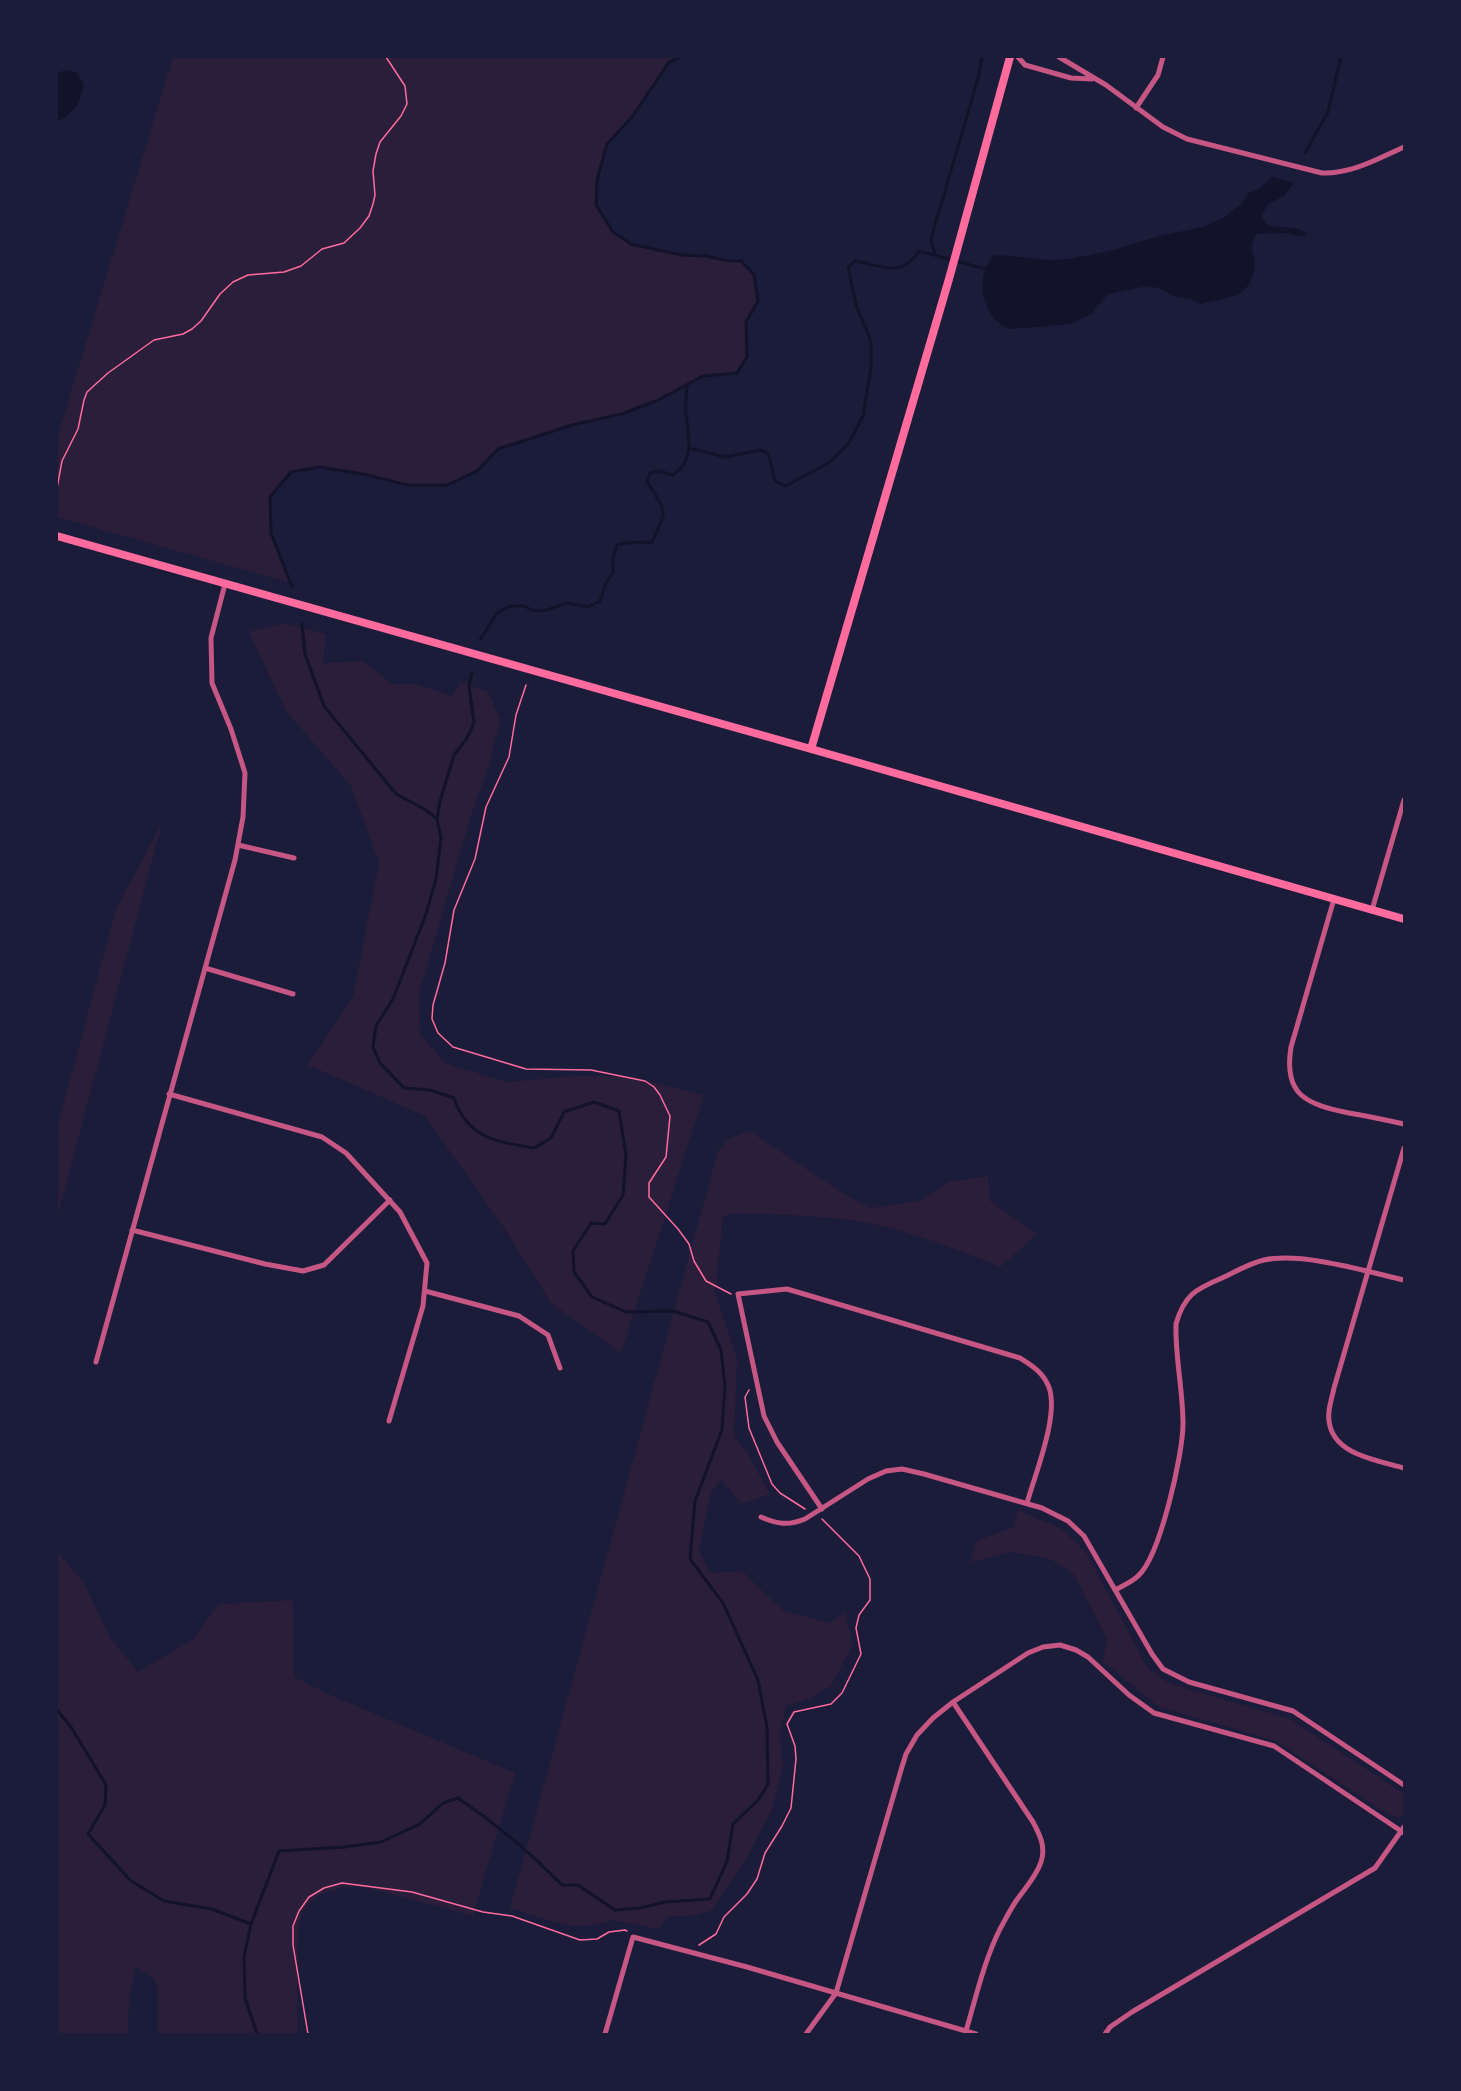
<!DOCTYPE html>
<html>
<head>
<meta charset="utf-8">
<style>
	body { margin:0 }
	#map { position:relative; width:1461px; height:2091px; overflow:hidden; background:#1b1b3a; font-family:"Alegreya Sans",sans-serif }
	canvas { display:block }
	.frame { position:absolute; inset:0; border:58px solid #1b1b3a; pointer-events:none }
</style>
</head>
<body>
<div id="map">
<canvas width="1461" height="2091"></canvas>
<div class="frame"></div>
</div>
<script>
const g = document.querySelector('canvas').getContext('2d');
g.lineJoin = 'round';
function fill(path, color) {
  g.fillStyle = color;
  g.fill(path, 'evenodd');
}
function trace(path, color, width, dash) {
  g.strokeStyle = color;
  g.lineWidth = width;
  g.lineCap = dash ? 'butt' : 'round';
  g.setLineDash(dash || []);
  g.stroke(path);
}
fill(new Path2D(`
	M173,57h508l-12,5 -37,55 -25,27 -10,36 -1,25 17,27 18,12 50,11 25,1 22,5h13l13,14 4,26 -12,21 1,35 -10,16 -34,3 -45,24 -36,14 -50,11 -74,24 -21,22 -30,14h-40l-44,-11 -43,-7 -29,5 -21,26 1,35 20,50 -234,-66v-79z
	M283,623l43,11 -3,29 40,-2 29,23h23l37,12 9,-14 27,10 12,27 -12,49 -17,47 -52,179 1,40 25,29 61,19 71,-6h49l78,19 -83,258 -70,-50 -46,-74 -80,-113 -117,-51 45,-68 26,-134 -28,-77 -65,-75 -37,-79z
	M162,823l-105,395v-90l59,-219z
	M749,1131l90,60 31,17 49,-7 30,-19 39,-6 2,25 47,33 -37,33c-38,-16 -77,-31 -118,-41 -48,-11 -99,-11 -147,-13l-12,3 -8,77 22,66 -3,78 13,15 23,42 -28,10 -21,-24 -10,12 -12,58 11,23 32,-2 40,39 46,13 17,-10 8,31 -22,42 -25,14 -20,6 -6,29 3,30 -11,44 -26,51 -34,50 -14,5 -31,2 -8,12 -46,-9 -16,5 -29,1 -58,-18 208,-757 11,-12z
	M1018,1510l42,18 26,24 61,115 13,11 11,6 119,35 114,75v19l-4,4 -7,-1 -8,-4 -109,-71 -117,-34 -56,-46 4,-22 -33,-65 -24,-15 -37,-7 -43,10 6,-21 38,-14z
	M57,1551l27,32 26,55 28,34 54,-32 27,-36 74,-4 1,77 41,20 180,76 -42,143 -108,-29h-21l-28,9 -13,15 -5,20 -1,103h-139v-46l-5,-10 -17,-12 -7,33 -1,35h-71z`), '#2a1e3b');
fill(new Path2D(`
	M66,70l11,3 7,11c-4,20 -9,28 -27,38v-49z
	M1272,177l22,6 -10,13 -16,8 -7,13 8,9 26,2 13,5 -6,4 -15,-4 -31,1c-1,4 -4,10 -4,14 0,5 3,9 3,14 -2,37 -27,35 -55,42l-9,-5 -15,-2 -17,-9 -12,-2 -39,8 -17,20 -20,10 -61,5c-20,-7 -30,-30 -27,-51 1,-7 6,-15 9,-22l7,-1 48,5 22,-1 45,-9 45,-14 44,-9 20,-9 18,-14 8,-11 11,-5z`), '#12122b');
trace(new Path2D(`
	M1305,153l23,-41 13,-55
	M935,255l-4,-16 48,-164 3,-18
	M689,448l36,9 35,-7 8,3 7,28 11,5 44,-24 19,-19 14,-27 8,-48v-27l-14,-33 -9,-40 7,-7c27,4 46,18 64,-10l70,19
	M292,587l-21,-54 -1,-36 21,-25 29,-5 43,7 44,11h40l30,-14 21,-22 74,-24 50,-11 36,-14 45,-24 34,-3 10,-16 -1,-35 12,-21 -4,-26 -13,-14h-13l-22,-5 -25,-1 -50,-11 -18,-12 -17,-27 1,-25 10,-36 25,-27 37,-55 12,-5
	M480,640l17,-27 13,-7h14l10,5 13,-1 19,-7 22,4 12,-6 6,-18 7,-10v-16l4,-12c12,-4 23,-2 35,-3 17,-36 14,-28 -5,-61l3,-8 9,-2 14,4c22,-14 16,-38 13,-60 -1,-9 0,-19 1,-29
	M437,819l3,-18 14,-46 13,-17 7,-15 -5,-37 3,-13
	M57,1710l14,17 35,58 -1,20 -17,29 43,47 33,20 48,8 39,15
	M257,2034l-12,-36 -1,-41 7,-33 28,-73 66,-4 36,-5 39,-18 23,-21 15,-5c40,27 70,52 104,87h16l37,25 25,-2 25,-6 45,-3 17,-38 6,-37 25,-24 10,-16 -1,-57 -9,-47 -35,-77 -33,-44 5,-58 27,-71 3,-44 -4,-36 -13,-28 -35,-11 -47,1 -34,-15 -18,-25 -1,-21 18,-28 14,1 18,-29 3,-40 -7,-44 -25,-9 -30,10 -13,26 -17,10c-37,-6 -67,-10 -80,-50l-24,-8 -26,-2 -24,-25 -7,-16 3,-21 17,-27 33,-85 10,-35 5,-41 -4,-19 -11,-9 -30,-16 -72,-88 -19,-52 -3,-30`), '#12122b', 3);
trace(new Path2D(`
	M57,488l5,-27 16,-32 6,-29 3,-8 21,-19 46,-33 29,-6 9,-5 9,-8 19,-27 13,-12 15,-7 36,-3 17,-6 21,-17 22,-6 16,-15 9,-12 4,-12 2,-9 -2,-24 3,-17 4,-12 21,-26 6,-12 -2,-18 -19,-29
	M526,685l-10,30 -7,42 -23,50 -11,52 -21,51 -9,53 -12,42 -1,14 6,14 15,14 73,22 65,1 54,11 9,6 6,8 10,21 -4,41 -17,26v14l29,32 11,15 5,17 12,20 25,13
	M749,1390l-4,7 4,31 23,56 8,9 25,16
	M699,1945l17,-11 8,-17 23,-23 10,-15 8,-26 17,-27 9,-18 5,-49 -1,-13 -8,-22 7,-12 37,-8 11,-11 19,-39 -5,-26 3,-13 11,-15v-21l-11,-23 -37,-37
	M308,2034l-15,-89v-19l6,-15 10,-14 15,-9 18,-5 70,9 71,20 29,4 68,24 17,-1 12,-7 16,-2 2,1`), '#ff6b9d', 1.5);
trace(new Path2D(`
	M1018,57l7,8 46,13 21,1
	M1059,57l47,28 57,42 24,12 135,34c30,1 55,-14 82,-26
	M1136,108l22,-33 5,-18
	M238,845l56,13
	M1334,899l-43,148c-8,49 16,57 58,66 18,3 37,7 55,11
	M1372,910l32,-110
	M205,968l88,26
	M169,1094l153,43 24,16 54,59 27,51 -4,43 -34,115
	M1404,1148l-70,240c-2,11 -7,22 -5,33 4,34 48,39 75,47
	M132,1230l133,34 38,7 21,-6 66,-65
	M425,1291l94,25 29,19 12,33
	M96,1362l139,-502 8,-43 2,-44 -14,-44 -19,-46 -1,-45 14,-54
	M822,1509l-45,-67 -13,-26 -26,-122 49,-5 233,69c11,7 21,13 27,25 15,26 -12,91 -20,120
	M761,1517c16,7 27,9 44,2l63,-40 18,-8 16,-2 22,5 118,34 26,13 16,15 68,118 11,15 26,13 104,29 111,74
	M1115,1590c7,-4 17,-8 23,-14 22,-19 45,-122 45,-152 0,-34 -8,-67 -7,-100 8,-29 20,-35 46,-46 13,-6 28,-15 42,-18 38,-8 101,11 140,20
	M953,1702l80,120c7,13 13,25 8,40 -5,15 -16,26 -25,39 -6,9 -11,19 -16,28 -16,32 -24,68 -34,102
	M605,2034l28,-97 114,30 229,67
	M806,2034l30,-41 65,-223 5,-16 11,-19 16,-17 20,-16 75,-49 15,-6 17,-2 16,5 12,7 41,38 25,18 120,33 130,87
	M1105,2034l5,-7 22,-15 243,-144 29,-41`), '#c65784', 5);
trace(new Path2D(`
	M57,536l754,213 593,170
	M811,749l138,-470 61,-222`), '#ff6b9d', 8);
</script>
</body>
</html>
